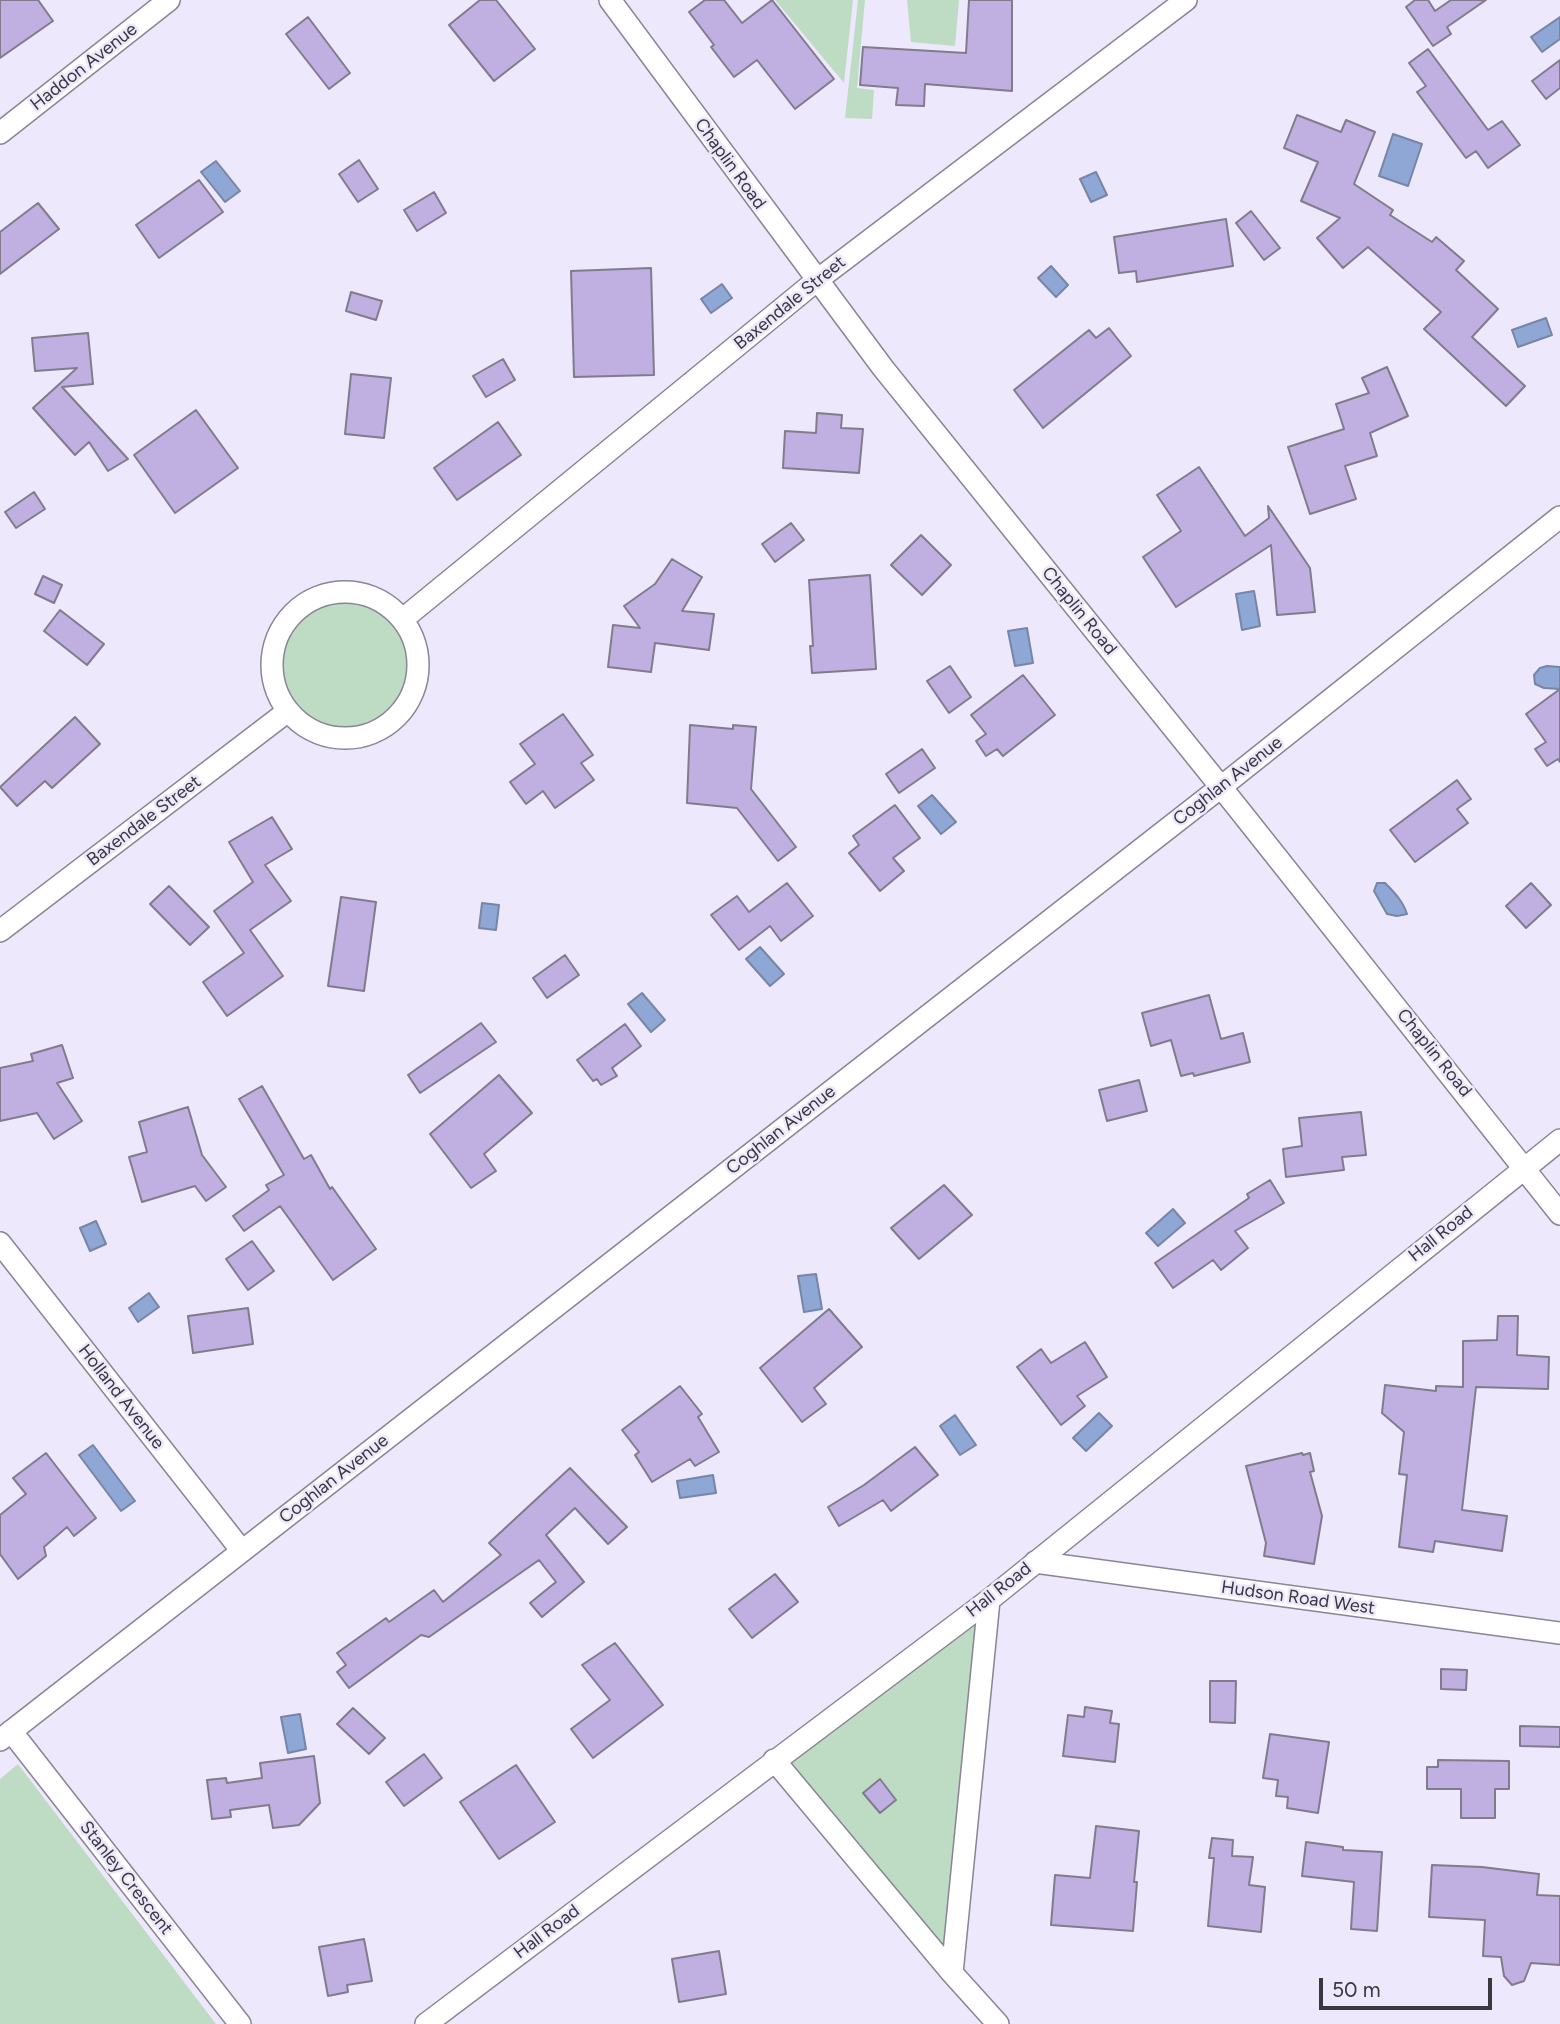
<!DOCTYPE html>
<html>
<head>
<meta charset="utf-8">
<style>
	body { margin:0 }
	#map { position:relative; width:1560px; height:2024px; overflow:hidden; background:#eee8fc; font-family:Figtree,sans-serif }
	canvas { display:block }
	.scale { position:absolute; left:1319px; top:1978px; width:173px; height:32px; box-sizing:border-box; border:4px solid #3a373f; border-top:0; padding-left:9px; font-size:21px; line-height:24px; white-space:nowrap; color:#3a373f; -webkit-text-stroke:5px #eee8fc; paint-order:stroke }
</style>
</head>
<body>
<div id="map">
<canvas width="1560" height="2024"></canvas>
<div class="scale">50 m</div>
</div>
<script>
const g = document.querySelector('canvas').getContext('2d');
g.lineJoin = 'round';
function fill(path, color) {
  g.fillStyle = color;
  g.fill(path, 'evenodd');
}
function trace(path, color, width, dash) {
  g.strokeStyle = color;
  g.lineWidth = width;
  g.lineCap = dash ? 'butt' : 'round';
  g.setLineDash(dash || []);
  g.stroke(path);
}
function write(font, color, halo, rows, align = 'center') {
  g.font = font + ' Figtree,sans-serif';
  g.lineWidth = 5;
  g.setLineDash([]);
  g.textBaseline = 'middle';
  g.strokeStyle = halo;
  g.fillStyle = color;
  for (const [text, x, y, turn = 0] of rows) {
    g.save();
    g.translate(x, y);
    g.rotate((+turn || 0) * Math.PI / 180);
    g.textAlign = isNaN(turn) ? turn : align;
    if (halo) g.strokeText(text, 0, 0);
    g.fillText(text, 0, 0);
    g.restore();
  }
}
fill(new Path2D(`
	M775,0h78l-9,83z
	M858,0h7l-8,88 17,2 -2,29 -27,-1z
	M907,0h52l-4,46 -44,-4z
	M272 665a73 73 0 1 1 146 0a73 73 0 1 1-146 0Z
	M982,1613l-33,347 -168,-200z
	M18,1764l198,260h-216v-245z`), '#bedcc4');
const water = new Path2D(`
	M1560,17v22l-18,13 -11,-15z
	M1393,134l29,10 -14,42 -29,-10z
	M216,161l24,30 -15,11 -24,-30z
	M1096,172l11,23 -16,7 -11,-23z
	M1051,266l17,19 -12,12 -18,-19z
	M722,284l10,14 -21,15 -10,-14z
	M1546,318l6,17 -34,12 -6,-17z
	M1254,591l6,35 -18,4 -6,-36z
	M1027,628l6,35 -18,3 -7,-35z
	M1547,666l13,1v22l-16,-1 -9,-4 -1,-9 6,-7z
	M932,795l24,27 -15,12 -23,-28z
	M1377,883h8c9,9 18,18 22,31l-10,2 -10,-2 -13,-23z
	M482,903l17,2 -3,25 -17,-2z
	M760,947l24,27 -14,12 -24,-27z
	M642,993l23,27 -14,12 -23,-28z
	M1173,1209l12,14 -27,23 -12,-13z
	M96,1221l10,23 -16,7 -10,-23z
	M816,1274l6,35 -18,3 -6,-36z
	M149,1293l10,14 -21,15 -9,-14z
	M1099,1413l13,13 -26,25 -13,-13z
	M955,1415l21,30 -16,10 -20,-29z
	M93,1445l42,56 -14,10 -42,-56z
	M713,1475l3,18 -36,5 -3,-17z
	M300,1714l6,35 -18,4 -7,-36z`);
fill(water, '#8fa7d5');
trace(water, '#7685a8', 2);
const building = new Path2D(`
	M0,0h38l15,21 -53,37z
	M480,0h16l39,49 -41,32 -45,-56z
	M705,0h19l18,23 30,-23 62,79 -39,30 -38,-49 -23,17 -23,-30 3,-2 -25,-33z
	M969,0h43v91l-87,-7 -1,22 -28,-1 2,-17 -38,-3 3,-38 103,6z
	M1415,0h13l7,11 16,-11h35l-39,27 4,7 -18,12 -27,-39z
	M308,17l42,56 -21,16 -43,-55z
	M1428,49l60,81 14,-9 18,24 -32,23 -12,-17 -10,7 -49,-66 9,-6 -17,-23z
	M1560,60v28l-14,11 -14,-18z
	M1297,115l44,17 5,-12 29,12 -21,52 39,26 -3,5 42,27 4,-5 28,24 -8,9 42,39 -26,28 53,49 -19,20 -82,-77 17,-17 -73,-65 -25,21 -26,-30 23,-20 -39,-17 17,-39 -34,-14z
	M359,160l19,29 -20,13 -19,-28z
	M199,180l24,32 -64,46 -23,-33z
	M434,192l12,21 -29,18 -13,-21z
	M38,203l21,26 -59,45v-42z
	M1251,211l29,37 -16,12 -28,-37z
	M1226,219l7,47 -96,16 -1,-11 -17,2 -5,-36z
	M651,268l3,107 -80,2 -3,-106z
	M351,292l31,9 -6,19 -30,-9z
	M1109,328l22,28 -88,72 -29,-38 75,-60 7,8z
	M88,333l5,51 -31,3 66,72 -20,12 -19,-29 -14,13 -42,-47 44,-40 -42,3 -3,-33z
	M503,359l12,21 -29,17 -13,-21z
	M1387,367l21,49 -38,17 7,23 -32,10 11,33 -46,15 -22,-67 56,-18 -8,-25 33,-11 -7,-15z
	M351,374l40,4 -7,60 -39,-4z
	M196,410l42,58 -63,45 -41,-58z
	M817,413l25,2 -1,13 22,1 -4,44 -76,-5 2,-37 31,2z
	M498,422l23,33 -64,45 -23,-32z
	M1199,467l46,69 24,-18 -1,-12 42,62 5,44 -38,3 -6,-70 -95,62 -33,-50 38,-26 -24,-36z
	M34,492l11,17 -29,19 -11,-16z
	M791,523l13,17 -29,22 -13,-18z
	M921,535l30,30 -29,30 -31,-30z
	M672,559l30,18 -20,34 32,3 -5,36 -54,-7 -4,29 -43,-5 5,-42 27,3 -16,-22 31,-22z
	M870,575l6,94 -64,4 -2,-27h3l-4,-66z
	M43,576l19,9 -8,18 -19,-9z
	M60,610l44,34 -17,21 -43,-34z
	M950,666l21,31 -22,16 -22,-32z
	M1023,675l32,40 -52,41 -6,-7 -11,7 -10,-15 10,-7 -15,-19z
	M1560,689v73l-2,-3 -11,7 -12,-17 11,-7 -20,-28z
	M563,714l30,41 -12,8 13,17 -39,28 -12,-17 -17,13 -16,-22 25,-18 -15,-20z
	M75,717l25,27 -48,44 -7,-7 -28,25 -17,-19z
	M690,725l43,4v-4l23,2 -5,62 45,58 -18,14 -41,-53 -50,-5z
	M922,749l13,19 -36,25 -13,-19z
	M1457,780l14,19 -14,10 11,14 -53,39 -25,-32z
	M895,805l25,33 -27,20 11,13 -24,20 -31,-38 10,-8 -6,-9z
	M272,817l20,32 -27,16 26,36 -41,29 33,46 -56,40 -24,-34 41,-29 -30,-42 39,-29 -24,-40z
	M787,883l26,33 -32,25 -11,-15 -31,24 -28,-35 26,-19 12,16z
	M1531,883l20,22 -25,23 -20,-22z
	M169,886l40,41 -19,18 -40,-41z
	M341,897l35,5 -12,89 -36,-5z
	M565,955l14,20 -32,23 -14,-20z
	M1209,995l12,44 22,-6 7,29 -56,14 -1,-3 -12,3 -10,-36 -20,6 -9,-33z
	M481,1023l15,19 -76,51 -12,-18z
	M625,1024l16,22 -29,22 5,8 -16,9 -4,-6 -4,2 -16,-21z
	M62,1045l11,33 -16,5 25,38 -28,18 -17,-26 -37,8v-53l33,-7 -2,-7z
	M499,1075l33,38 -48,41 12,17 -25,17 -41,-54z
	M1139,1080l8,31 -40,10 -8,-31z
	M262,1086l42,73 7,-4 19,34 2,-2 44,62 -43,31 -53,-74 -36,25 -11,-15 36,-26 -3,-5 18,-10 -45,-76z
	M188,1107l14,48 24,32 -20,14 -11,-15 -53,16 -13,-45 18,-5 -8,-30z
	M1361,1112l5,43 -24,2 2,13 -58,7 -3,-28 19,-3 -3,-28z
	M1270,1180l14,23 -49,28 13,17 -27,22 -8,-10 -40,28 -18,-25 94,-65 -2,-4z
	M944,1185l28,30 -53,44 -28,-31z
	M252,1241l22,30 -26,19 -22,-31z
	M248,1308l5,36 -60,9 -5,-37z
	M829,1309l33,38 -48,41 12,16 -24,18 -42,-54z
	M1498,1316h20l-1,39 32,2 -1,32 -72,-2 -14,123 45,6 -5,35 -67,-10 -2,11 -34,-5 8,-72 -8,-1 5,-42 -22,-19 3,-28 51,6v-5l27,1v-46l34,-1z
	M1085,1342l22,35 -30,19 8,10 -24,19 -44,-58 24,-18 10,14z
	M680,1386l22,28 -4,3 21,35 -24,14 -5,-7 -38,23 -17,-27 4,-3 -17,-22z
	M915,1447l23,28 -47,36 -8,-11 -44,26 -11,-19 36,-22z
	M46,1453l50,65 -22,18 -7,-9 -23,20 2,9 -28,23 -18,-25v-39l26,-21 -13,-16z
	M1302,1453l1,2 7,-2 4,18 -4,1 12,44 -8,48 -50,-8 2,-13 -20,-77z
	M570,1468l57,59 -19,17 -33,-36 -29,27 38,47 -42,35 -12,-14 26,-21 -17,-22 -110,77 -8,-2 -72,53 -12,-16 9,-7 -9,-12 49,-35 3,4 45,-32 9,12 58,-47 -12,-12z
	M775,1574l23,28 -46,36 -23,-29z
	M615,1643l48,62 -70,53 -22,-29 39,-29 -28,-35z
	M1441,1669l26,1 -1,20 -25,-1z
	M1210,1681h26l-1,42 -25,-1z
	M1085,1707l27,4 -2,12 9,1 -4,38 -52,-6 5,-41 16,2z
	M353,1708l32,30 -16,16 -32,-30z
	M1520,1726l40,1v20l-40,-1z
	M1270,1734l59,8 -11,71 -31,-5 1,-11 -12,-1 2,-16 -15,-2z
	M424,1754l18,24 -38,28 -18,-24z
	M314,1756l6,47 -21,22 -26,3 -4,-23 -39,5 1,7 -19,2 -5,-39 19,-2 1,5 35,-5 -2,-15z
	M1438,1760l71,1v28h-14v29h-34v-29h-34v-22h11z
	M516,1765l39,57 -56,37 -39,-57z
	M880,1779l16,21 -16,13 -17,-20z
	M1096,1826l43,5 -5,51h3l-4,49 -82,-6 4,-50 35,3z
	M1212,1838l21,2 -1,16 21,1 -4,28 16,2 -4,45 -53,-6 6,-68h-5z
	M1306,1842l37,5v3l39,2 -5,79 -26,-2 3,-47 -52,-6z
	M1432,1865l50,2 57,7 -2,21 23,1v69l-29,-2 -7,18 -12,4 -8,-9 -3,-19 -18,-1 2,-36 -56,-3z
	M364,1939l8,42 -25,4 1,7 -20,4 -9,-49z
	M719,1951l7,43 -47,8 -7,-43z`);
fill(building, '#c0afe1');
trace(building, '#817b8d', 2);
const street = new Path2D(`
	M610,0l273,368 354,439 323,407
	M0,133l169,-133
	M272 665a73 73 0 1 1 146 0a73 73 0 1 1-146 0Z
	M403,619l413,-338 370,-281
	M0,931l288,-220
	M0,1243l242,308
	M1035,1562l525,71
	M11,1731l229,293
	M0,1740l1221,-953 339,-270
	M774,1760l178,213 46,51
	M952,1973l37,-373
	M426,2024l563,-424 571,-460`);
trace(street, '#8a8496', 24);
trace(street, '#fff', 21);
write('18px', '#3a373f', '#eee8fc', [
	["Haddon Avenue",84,67,-38],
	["Chaplin Road",730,164,54],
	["Baxendale Street",790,303,-39],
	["Chaplin Road",1079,611,51],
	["Coghlan Avenue",1228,781,-38],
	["Baxendale Street",144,821,-37],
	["Chaplin Road",1434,1053,51],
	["Coghlan Avenue",781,1130,-38],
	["Hall Road",1441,1234,-39],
	["Holland Avenue",121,1397,52],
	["Coghlan Avenue",334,1479,-38],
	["Hall Road",999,1590,-38],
	["Hudson Road West",1298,1598,8],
	["Stanley Crescent",126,1878,52],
	["Hall Road",547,1932,-37]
]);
</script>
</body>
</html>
